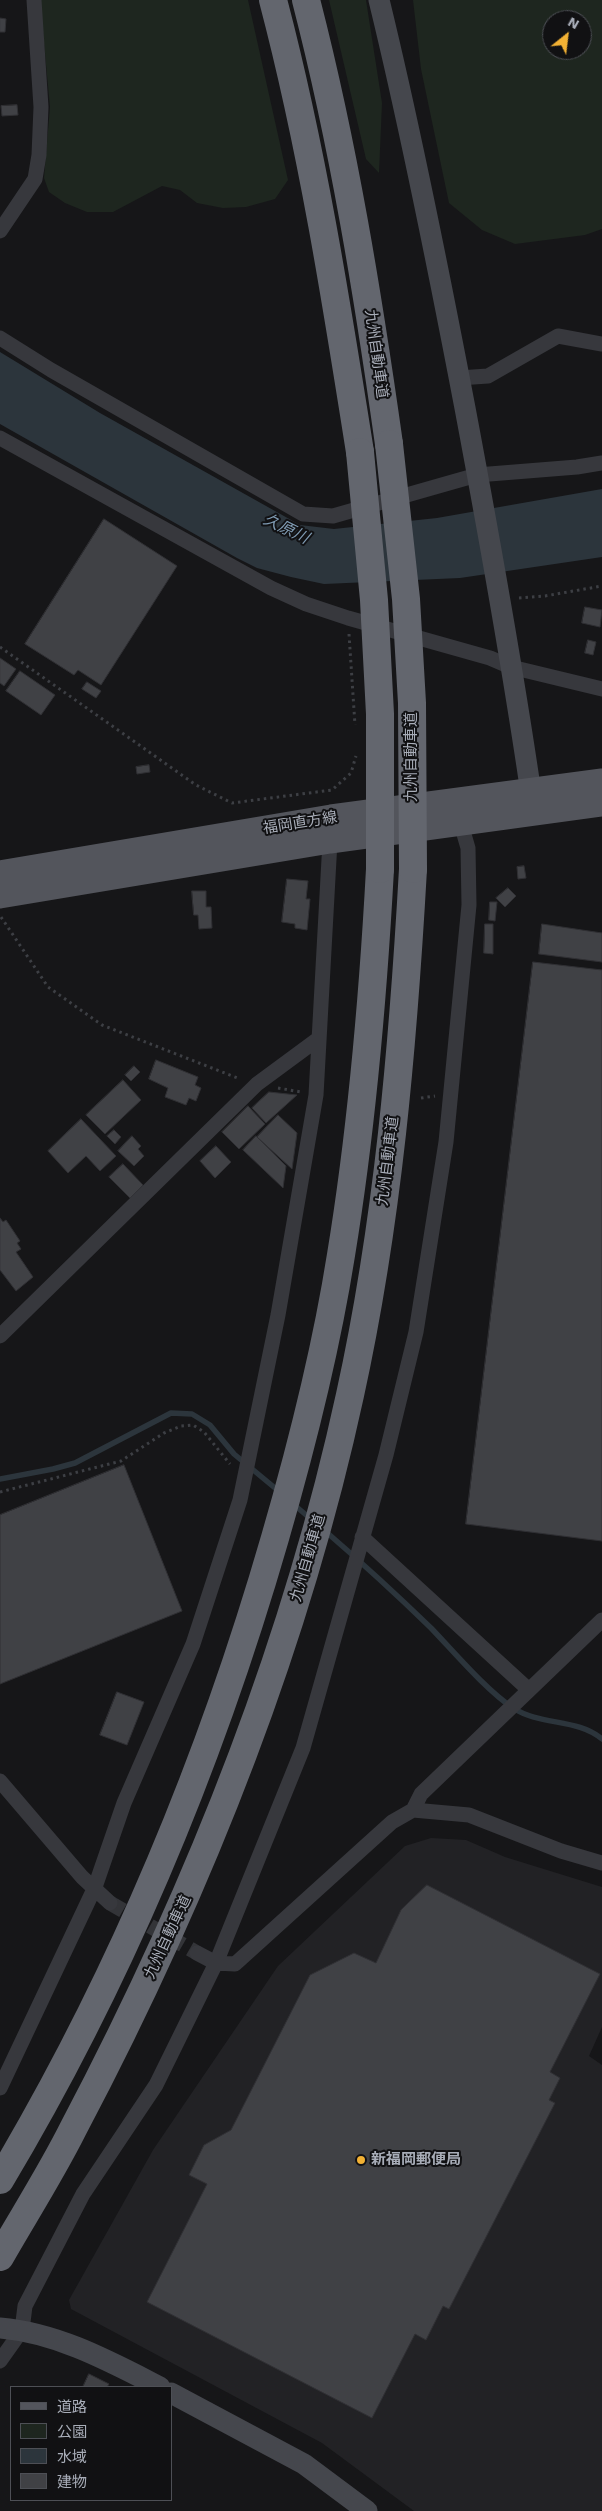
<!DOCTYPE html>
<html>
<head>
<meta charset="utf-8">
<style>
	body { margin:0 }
	#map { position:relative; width:602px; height:2511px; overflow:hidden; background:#161618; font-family:"Work Sans","Noto Sans JP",sans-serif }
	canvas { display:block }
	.legend { position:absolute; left:10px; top:2386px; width:162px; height:115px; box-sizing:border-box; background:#111113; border:1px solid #4d4f55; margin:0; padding:6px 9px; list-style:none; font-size:15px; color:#a8adb8 }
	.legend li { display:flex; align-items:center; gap:10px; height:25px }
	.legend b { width:25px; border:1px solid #4d4f55 }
	.north { position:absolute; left:542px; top:10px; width:50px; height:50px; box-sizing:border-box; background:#111113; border:1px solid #4d4f55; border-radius:50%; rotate:29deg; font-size:14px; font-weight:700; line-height:20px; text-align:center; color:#a8adb8 }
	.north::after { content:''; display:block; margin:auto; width:18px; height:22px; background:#f2b134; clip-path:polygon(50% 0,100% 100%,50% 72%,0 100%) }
</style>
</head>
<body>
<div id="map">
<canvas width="602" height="2511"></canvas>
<ul class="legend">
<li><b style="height:6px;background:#53555c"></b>道路</li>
<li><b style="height:14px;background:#1e261f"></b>公園</li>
<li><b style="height:14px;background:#2c353c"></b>水域</li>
<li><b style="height:14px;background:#404145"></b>建物</li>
</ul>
<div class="north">N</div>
</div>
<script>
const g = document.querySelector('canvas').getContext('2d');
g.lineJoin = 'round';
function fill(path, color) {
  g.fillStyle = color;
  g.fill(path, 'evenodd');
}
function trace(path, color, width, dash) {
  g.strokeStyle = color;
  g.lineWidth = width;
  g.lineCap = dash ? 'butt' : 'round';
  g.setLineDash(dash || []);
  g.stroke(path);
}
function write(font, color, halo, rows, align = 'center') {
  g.font = font + ' "Work Sans","Noto Sans JP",sans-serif';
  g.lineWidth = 4;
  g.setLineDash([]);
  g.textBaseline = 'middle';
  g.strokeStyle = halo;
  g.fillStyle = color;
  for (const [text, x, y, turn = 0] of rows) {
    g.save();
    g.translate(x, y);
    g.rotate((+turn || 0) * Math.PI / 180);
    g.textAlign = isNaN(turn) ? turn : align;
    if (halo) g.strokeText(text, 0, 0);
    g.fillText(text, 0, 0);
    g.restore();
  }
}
fill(new Path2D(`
	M431,1838l35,2 39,17 97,30v140l-13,29 13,9v446h-188l-92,-68 -251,-134 -2,-9 84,-150 125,-184 127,-120z`), '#222225');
fill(new Path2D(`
	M40,0h208l40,180 -13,19 -29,8 -23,1 -26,-5 -17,-13 -18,-4 -49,26h-26l-22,-9 -16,-11 -5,-14 6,-71z
	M329,0h37l16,103 -3,70 -13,-14z
	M413,0h189v229l-17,6 -70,9 -33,-14 -33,-27 -28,-134zM552,20h30v30h-30z`), '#1e261f');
fill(new Path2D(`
	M0,352l100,61 200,112 34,4 103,-11 165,-29v68l-142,21 -136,6 -33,-7 -34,-9 -20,-10 -237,-134z`), '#2c353c');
trace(new Path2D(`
	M0,1479l53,-10 22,-6 96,-50 21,1 18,11 24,29 47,39
	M293,1504l18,15
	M324,1530c37,32 72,64 107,98 23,24 55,62 82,80 28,18 64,10 89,31`), '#2c353c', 5.5);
const building = new Path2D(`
	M0,18l6,1 -1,13h-5z
	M17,105l1,10 -16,1 -1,-10z
	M104,519l73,47 -76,119 -23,-15 -4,5 -49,-31z
	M585,607l17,3 -2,17 -18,-4z
	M588,640l8,2 -3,13 -8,-2z
	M0,658l16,11 -12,17 -4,-3z
	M20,671l35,24 -14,20 -35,-24z
	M87,682l14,9 -5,7 -14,-9z
	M149,765l1,7 -13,2 -1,-7z
	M524,866l2,12 -8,1 -1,-12z
	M287,879l21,2 -2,18h4l-3,31 -12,-2v-4l-13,-2z
	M508,888l8,8 -11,11 -9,-9z
	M192,891h14v16h5l1,21 -13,1 -1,-14h-4z
	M490,902h7l-2,19 -6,-1z
	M485,924h8v30l-9,-1z
	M542,924l60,9v29l-63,-8z
	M533,962l69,8v571l-136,-17z
	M156,1060l42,17 -3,8 6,3 -5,13 -7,-3 -3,7 -21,-8 3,-9 -19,-9z
	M134,1066l6,6 -9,9 -6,-6z
	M123,1080l18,20 -36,34 -19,-19z
	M269,1092l28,3 -31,28 -14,-15z
	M248,1106l17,18 -26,25 -17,-17z
	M278,1115l19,18 -5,36 -35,-32z
	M81,1119l35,37 -16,15 -14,-15 -18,17 -20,-22z
	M114,1130l7,7 -6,7 -8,-8z
	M132,1136l9,10 -3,3 6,7 -10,10 -16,-15z
	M256,1136l30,30 -3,22 -40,-38z
	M216,1146l15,16 -16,16 -15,-17z
	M123,1164l20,21 -13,13 -21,-21z
	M0,1218l3,4 3,-2 14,21 -3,2 4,6 -5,3 17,25 -17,14 -16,-21z
	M124,1465l58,146 -182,73v-169z
	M117,1692l27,10 -17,43 -27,-10z
	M427,1885l173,89 -50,98 10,6 -11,22 6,3 -106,206 -6,-3 -17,34 -11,-6 -43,84 -225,-116 60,-118 -18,-9 15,-30 27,-15 79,-155 44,-22 22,10 25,-53z
	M89,2374l20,10 -2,3h-24z`);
fill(building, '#404145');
trace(building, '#303034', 1);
trace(new Path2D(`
	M110,1903l87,50`), '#333438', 15, [15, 8]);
trace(new Path2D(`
	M519,598l26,-2 57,-10
	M349,634l6,91
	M0,647l196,138 36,18 100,-13 19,-17 5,-17
	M1,917l47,70 54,38 138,54
	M278,1088l23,4
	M421,1098l14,-2
	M0,1492l121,-31 43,-28 17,-7 12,-1 11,7 26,32`), '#3d3f44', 3, [2.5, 4]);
trace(new Path2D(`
	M0,231l35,-52 4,-24 2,-48 -7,-107
	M0,338l51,32 252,144 30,2 144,-41 100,-8 25,-4
	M459,378l29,-2 70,-40 44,8
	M0,438l271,150 35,16 42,14 142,40 21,9 91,22
	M0,1336l257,-252 61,-45
	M362,1537l167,153
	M0,1781l82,96 28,26
	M413,1810l8,-16 181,-174
	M197,1953l19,10 19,1 157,-142 21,-12 56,5 92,36 41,12
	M0,2088l95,-201 29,-84 69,-159 47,-144 38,-185 38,-220 14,-254
	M0,2361l22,-31 3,-24 58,-112 73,-109 60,-122 87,-215 83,-293 30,-123 30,-190 23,-237 -1,-57 -7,-24`), '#37383d', 15);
trace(new Path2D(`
	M379,0c33,135 60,272 86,408 25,133 49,266 68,399
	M0,2328c58,5 109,33 160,59
	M171,2393l133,71 63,47`), '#45474d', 21);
trace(new Path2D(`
	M0,873l331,-56 271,-36
	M0,896l330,-55 272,-37`), '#53555c', 25);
trace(new Path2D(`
	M273,0c39,148 63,300 87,452
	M306,0c38,147 62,295 83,444
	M0,2180c120,-201 210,-417 275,-642 27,-93 51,-188 66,-283 21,-128 32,-257 39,-386
	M0,2257c24,-42 51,-84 73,-128 123,-233 221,-476 277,-734 38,-173 53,-349 63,-526`), '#63666e', 28);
trace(new Path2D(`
	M389,444l17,155 6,104 1,166
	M360,452l14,148 6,114v155`), '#63666e', 28);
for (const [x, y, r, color] of [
	[361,2160,5,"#f2b134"]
]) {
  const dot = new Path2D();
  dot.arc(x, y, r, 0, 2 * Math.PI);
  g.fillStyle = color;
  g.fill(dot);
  trace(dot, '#111113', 2);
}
write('15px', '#a8adb8', '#111113', [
	["九州自動車道",376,354,82],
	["九州自動車道",412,757,-90],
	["福岡直方線",300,823,-9],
	["九州自動車道",388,1161,-83],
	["九州自動車道",308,1558,-74],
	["九州自動車道",168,1937,-65]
]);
write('bold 15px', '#a8adb8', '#111113', [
	["新福岡郵便局",371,2160]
], 'left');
write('italic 16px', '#7f9bb3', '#111113', [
	["久原川",286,529,26]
]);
</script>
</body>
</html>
